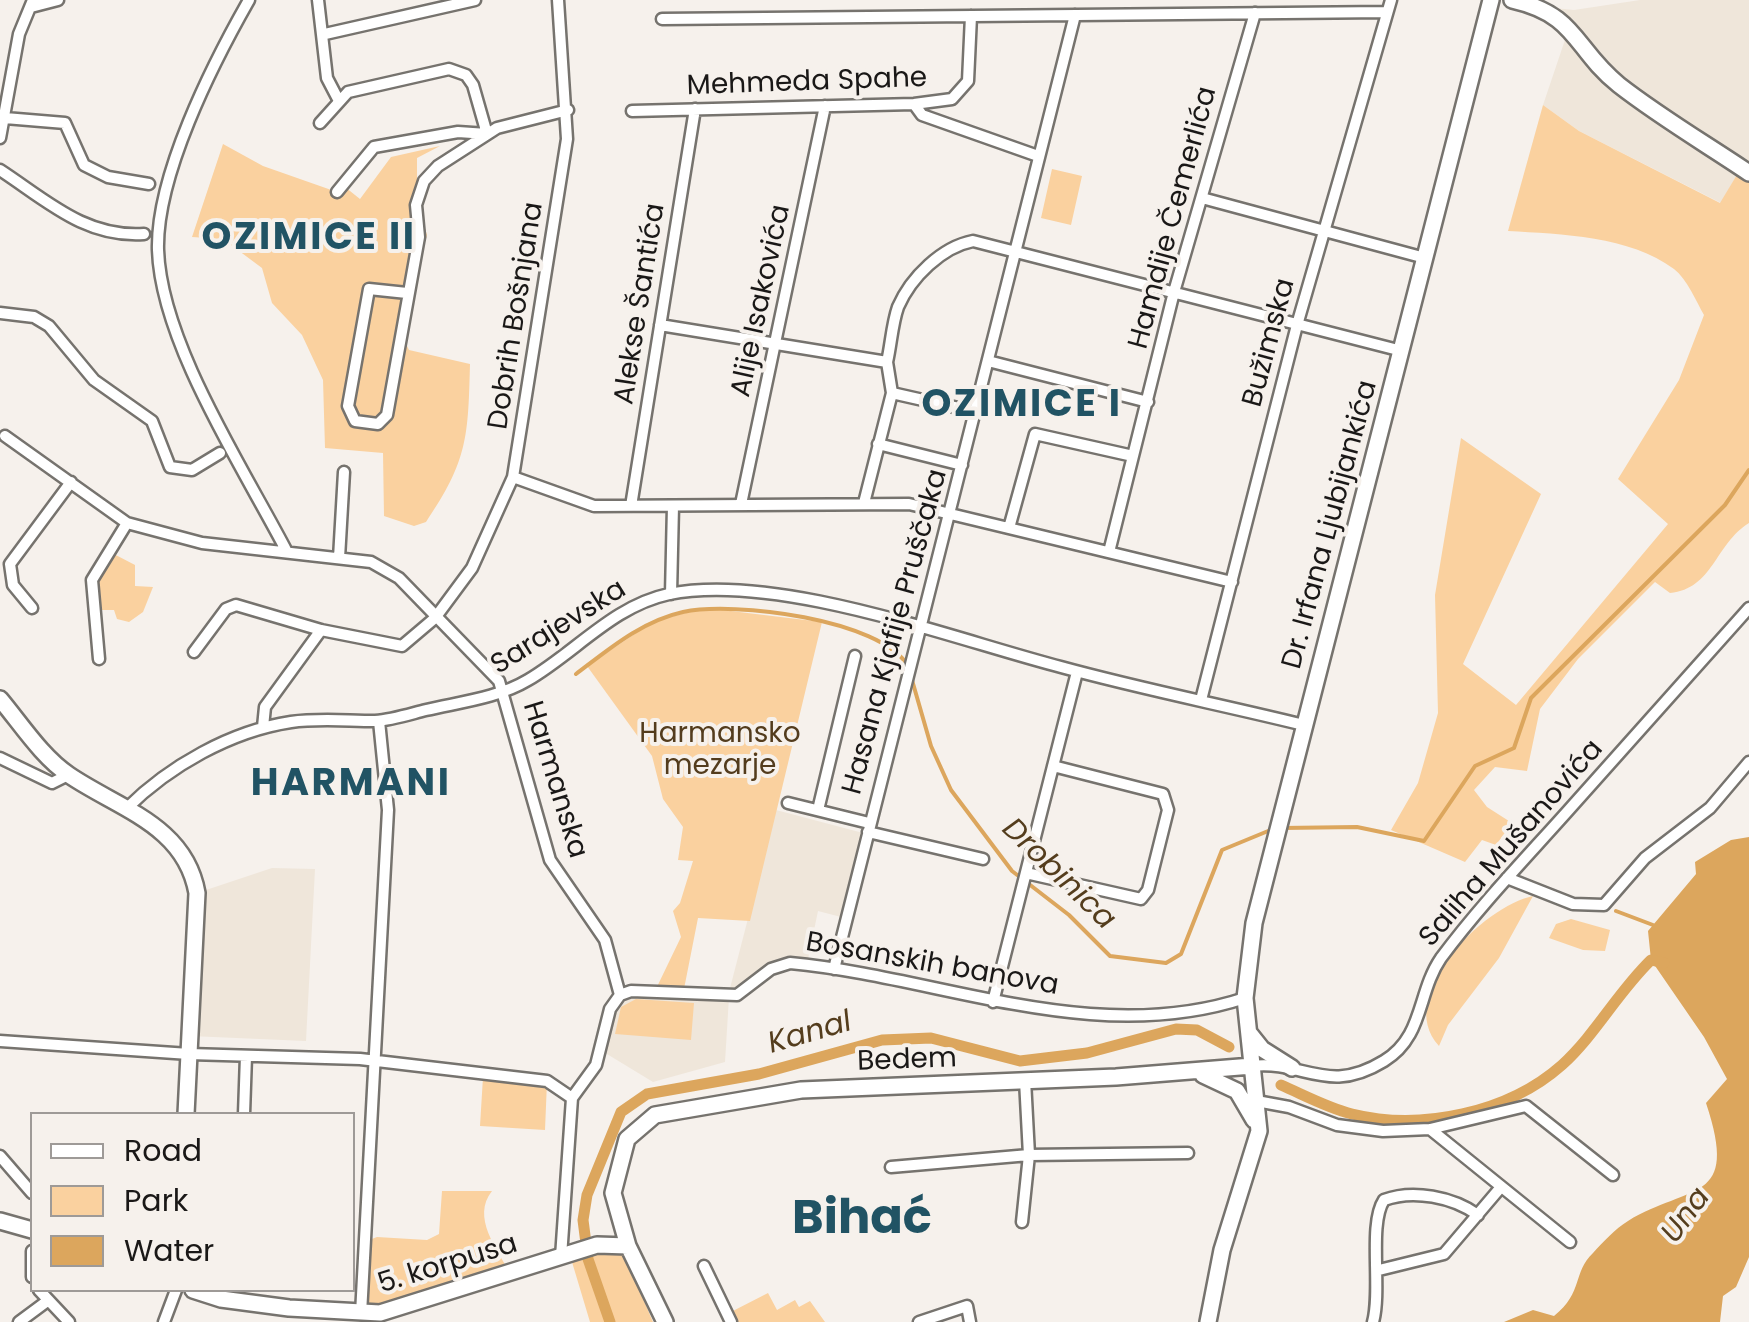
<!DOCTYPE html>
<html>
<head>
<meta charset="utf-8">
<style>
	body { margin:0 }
	#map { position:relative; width:1749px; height:1322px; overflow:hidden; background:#f6f1ec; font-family:Poppins,sans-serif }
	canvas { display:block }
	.legend { position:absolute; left:30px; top:1112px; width:325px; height:180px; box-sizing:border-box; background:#f6f1ec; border:2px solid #9e9a97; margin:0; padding:12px 18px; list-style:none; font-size:30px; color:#1a1817 }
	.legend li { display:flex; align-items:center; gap:20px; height:50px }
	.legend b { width:50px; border:2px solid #9e9a97 }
</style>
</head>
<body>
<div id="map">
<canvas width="1749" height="1322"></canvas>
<ul class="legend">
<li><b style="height:12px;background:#fff"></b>Road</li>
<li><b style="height:28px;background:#fad19f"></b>Park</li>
<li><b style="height:28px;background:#dca65d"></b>Water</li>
</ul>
</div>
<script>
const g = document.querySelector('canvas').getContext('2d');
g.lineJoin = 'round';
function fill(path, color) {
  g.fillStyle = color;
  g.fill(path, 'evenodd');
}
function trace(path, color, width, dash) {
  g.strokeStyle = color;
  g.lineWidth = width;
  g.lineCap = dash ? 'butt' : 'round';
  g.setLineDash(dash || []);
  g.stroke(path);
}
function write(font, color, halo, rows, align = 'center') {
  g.font = font + ' Poppins,sans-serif';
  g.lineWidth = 8;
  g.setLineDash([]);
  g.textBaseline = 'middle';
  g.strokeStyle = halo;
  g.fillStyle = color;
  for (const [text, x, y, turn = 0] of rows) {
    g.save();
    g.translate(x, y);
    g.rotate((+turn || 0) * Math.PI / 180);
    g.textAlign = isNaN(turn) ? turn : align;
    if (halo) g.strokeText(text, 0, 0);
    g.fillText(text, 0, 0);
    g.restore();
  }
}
fill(new Path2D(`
	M1640,0h109v173l-8,-5 -20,35 -142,-72 -36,-26 26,-77 -25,-21 30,3z
	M776,810l87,23 -22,84 -23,-6 -11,53 -17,-1 -61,34 -4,65 -72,20 -51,-31 8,-42 10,-14 108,1z
	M272,868l43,1 -9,172 -116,-5 7,-143z`), '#efe6da');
fill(new Path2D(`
	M1543,105l36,26 141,72 21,-35 8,5v350c-34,21 -36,66 -79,70l-15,-11 -77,77 -38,50 -13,62 -32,-4 -21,23 13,17 25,16 -16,22 -14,-5 -17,22 -74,-32 27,-47 20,-70 -3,-118 26,-157 80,56 -78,170 53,41 152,-181 -50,-45 61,-99 25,-65c-8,-14 -17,-36 -30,-46 -44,-33 -113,-35 -166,-38z
	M223,144l40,22 74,26 8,-5 15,12 31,-42 49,-11 -23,12v44l10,33 -27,97 9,18 61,14c-2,73 -2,96 -44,158l-12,4 -30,-10 -1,-63 -58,-5 -2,-68 -21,-45 -30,-32 -10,-35 -39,-29 -31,-2z
	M1052,169l30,7 -11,49 -30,-7z
	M110,552l25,13v21l18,1 -10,25 -14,10 -12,-3 -3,-9h-22l-2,-21z
	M706,608l116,14 -72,299 -52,-3 -15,76 -29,-1 27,-56 -8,-26 7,-8 13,-42 -15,-1 5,-33 -20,-28 -11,-43 -65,-90 67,-45z
	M1533,896l-34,62 -51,67 -9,21c-46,-51 45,-140 94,-150z
	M1571,919l39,11 -5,21 -22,-1 -34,-12 7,-14z
	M636,999l58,4 -3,37 -76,-6 6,-27z
	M483,1077l64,5 -2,48 -65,-4z
	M442,1191h50c-21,26 5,58 18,82l-149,41 3,-72 13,-5 50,3 12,-6z
	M600,1253l24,1 29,68h-63l-18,-60z
	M768,1293l9,17 18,-10 4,7 11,-6 15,21h-94l-4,-8z`), '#fad19f');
fill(new Path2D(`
	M1749,837v420l-13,30 -13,9 -3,26h-216l29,-12 21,6c30,-24 18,-43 39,-63 10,-11 22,-24 35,-32 62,-38 112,-16 78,-118l21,-24 -23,-42 -53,-77 -3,-29 48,-57 -1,-12 36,-22z`), '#dca65d');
trace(new Path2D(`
	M576,674c33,-25 66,-53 107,-62 51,-11 197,7 225,54
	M912,680l19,66 20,44 61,81 57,44 41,41 56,7 15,-9 41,-104 51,-21
	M1282,828l75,-1 67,14 51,-75 39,-18 17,-50 194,-193 24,-35
	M1616,911l37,14`), '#dca65d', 4);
trace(new Path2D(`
	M1281,1085c23,10 47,23 71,29 69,17 156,-1 210,-49 34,-31 55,-72 89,-105l13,3
	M610,1322l-22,-63 -5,-39 4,-25 34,-83 26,-18 112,-20 123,-34 49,-2 89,23 67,-8 89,-24 21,1 32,17`), '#dca65d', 11);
const street = new Path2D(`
	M249,0c-37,65 -93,176 -91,250 3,93 86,219 129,302
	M318,0l9,78 12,23
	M31,7l27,-7
	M662,19l725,-7
	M325,34l150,-34
	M914,104l8,11 116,41
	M632,111l282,-7 38,-5 16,-18 3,-65
	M5,118l60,5 19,42 24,12 41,7
	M320,123l28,-31 101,-23 17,6 7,10 14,49 -29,-2 -84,15 -37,45
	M0,138l19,-104 14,-34
	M0,170c46,30 85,68 144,64
	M1202,198l223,60
	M407,293l-38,-4 -21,117 7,15 23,3 9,-9 32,-178 -3,-32 8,-24 14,-15 59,-38 71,-18
	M0,313l34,4 15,9 45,54 58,41 18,46 22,3 28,-17
	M660,325l227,37c4,-17 5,-38 11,-55 13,-30 44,-60 75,-66l429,110
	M988,361l160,41
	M892,393l84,19
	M5,436l122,87 75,20 169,19 28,16 100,103 51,179 55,80 15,55
	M878,444l84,21
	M513,477l81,29 315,-2 323,78
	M864,503l28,-110 -5,-31
	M741,504l84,-398
	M631,506l64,-397
	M1009,528l26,-94 98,22
	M1109,552l65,-260 81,-279
	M339,558l5,-86
	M671,594l2,-88
	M32,608l-19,-23 -3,-21 61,-82
	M194,652l32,-43 10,-4 85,25 81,16 33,-28 37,-50 41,-91 54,-338 -9,-139
	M99,659l-7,-79 35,-57
	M1201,700l96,-375 94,-325
	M263,727l2,-20 56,-77
	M0,758l52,25 16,-8
	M788,803l81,20
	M126,809c43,-43 105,-78 165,-87 28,-4 56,-1 84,-1 17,-1 35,-7 51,-11 34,-8 72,-12 102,-30 48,-28 85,-74 141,-86 108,-22 284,45 392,73 80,22 162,38 243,58
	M818,810l37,-154
	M868,832l115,27
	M1026,873l115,26 7,-9 20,-80 -5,-16 -110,-28
	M1507,878l66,26 31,1 41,-47 65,-50 39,-46
	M834,969l241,-954
	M620,995l11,-4 106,4 34,-26 19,-6c151,14 303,85 455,35
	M993,1002l84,-330
	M0,1041l189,13 171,5 187,22 25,17
	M1252,1066c52,-6 75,30 132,-5 40,-24 33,-68 57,-103 38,-51 82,-97 125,-145 61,-68 122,-137 183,-205
	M1251,1100l38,7 48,18 46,6 47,-2 96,-23 87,69
	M244,1114l2,-58
	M1430,1129l140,113
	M0,1156l32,37
	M891,1167l138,-12 159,-2
	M1022,1222l7,-67 -4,-75
	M32,1251v26
	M561,1257l11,-159 24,-33 14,-56 10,-14
	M704,1266l27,56
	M1379,1270l65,-16 57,-67
	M39,1290l30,32
	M361,1314l27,-504 -9,-89
	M19,1322l27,-20
	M164,1322l12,-32
	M919,1322l48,-16 3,16
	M1373,1322c9,-33 -5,-98 11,-122 29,-11 69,-3 94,15`);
const secondary = new Path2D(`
	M1512,0c66,15 61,48 107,85 41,32 87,59 130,88
	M0,699c21,25 42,58 69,76 50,34 116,50 128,118l-11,221
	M1250,1034l12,15 30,19
	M1203,1075l34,16 17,29
	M0,1221l32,9
	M193,1290l28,9 68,9 91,5 217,-68 31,1
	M665,1322l-37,-76 -15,-53 14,-54 28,-24 146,-25 315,-13 136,-11
	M1208,1322l14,-72 37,-119 -14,-133 9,-75 237,-923`);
trace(street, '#76736e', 15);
trace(secondary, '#76736e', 20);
trace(street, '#fff', 10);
trace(secondary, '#fff', 15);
write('28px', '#1a1817', '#f6f1ec', [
	["Mehmeda Spahe",807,83,-2],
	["Hamdije Čemerlića",1174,218,-75],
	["Alije Isakovića",762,301,-78],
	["Alekse Šantića",641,304,-81],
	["Dobrih Bošnjana",517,316,-81],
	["Bužimska",1270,343,-75],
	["Dr. Irfana Ljubijankića",1331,525,-75],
	["Sarajevska",559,628,-32],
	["Hasana Kjafije Pruščaka",896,632,-75],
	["Harmanska",554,780,73],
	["Saliha Mušanovića",1512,844,-49],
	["Bosanskih banova",932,965,10],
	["Bedem",907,1061,-2],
	["5. korpusa",448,1265,-17]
]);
write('28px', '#533c1d', '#f6f1ec', [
	["Harmansko",720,735],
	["mezarje",720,767]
]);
write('italic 30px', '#543d1d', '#f6f1ec', [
	["Drobinica",1058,875,44],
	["Kanal",810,1034,-16],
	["Una",1687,1216,-54]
]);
g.letterSpacing = '2.5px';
write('bold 38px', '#215364', '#f6f1ec', [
	["OZIMICE II",309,239],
	["OZIMICE I",1022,406],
	["HARMANI",351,785]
]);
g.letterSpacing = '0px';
write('bold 48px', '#215364', '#f6f1ec', [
	["Bihać",862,1221]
]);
</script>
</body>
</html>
